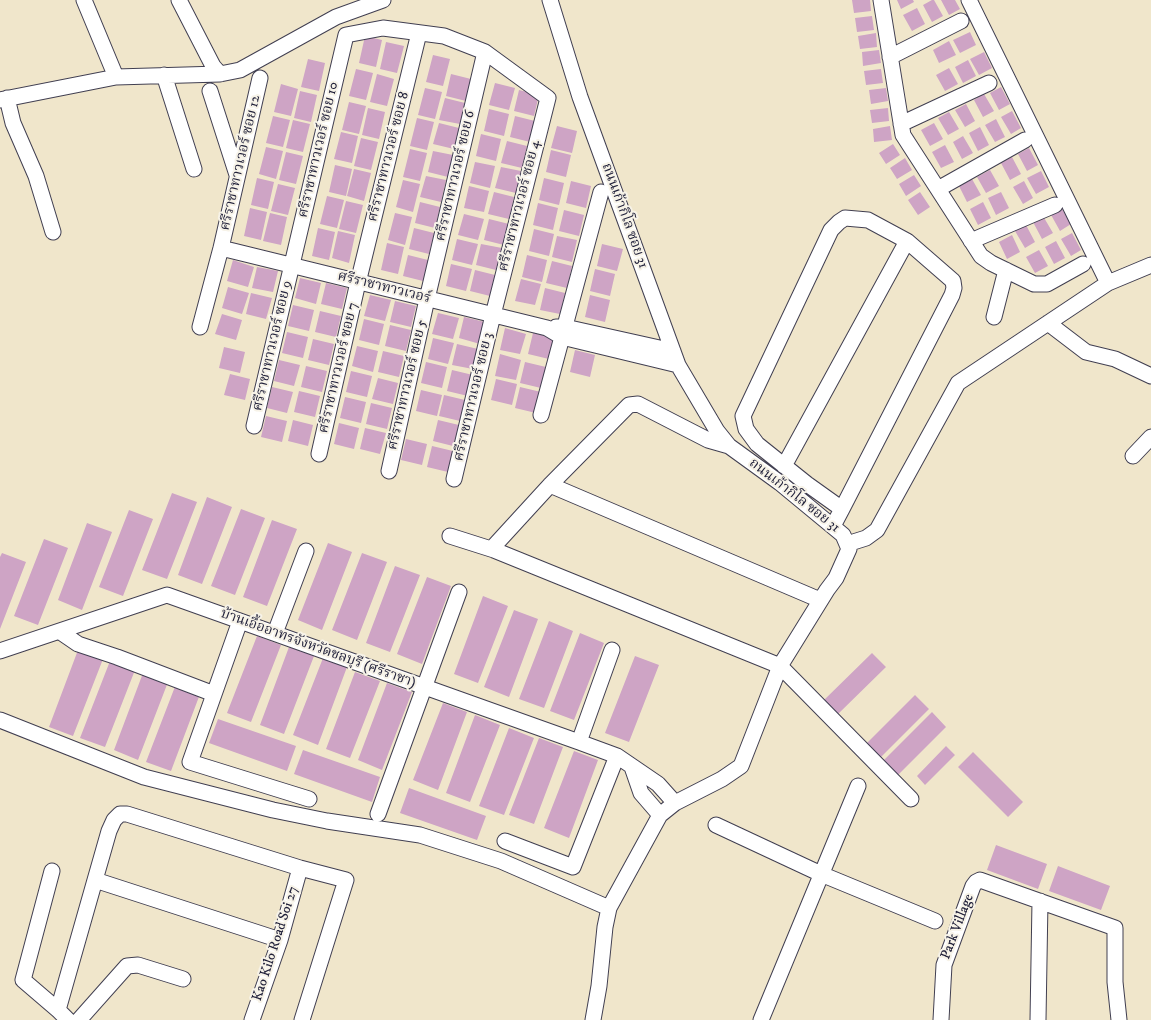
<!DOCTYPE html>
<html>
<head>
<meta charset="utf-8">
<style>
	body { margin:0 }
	canvas { display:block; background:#f0e6cb }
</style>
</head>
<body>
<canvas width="1151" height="1020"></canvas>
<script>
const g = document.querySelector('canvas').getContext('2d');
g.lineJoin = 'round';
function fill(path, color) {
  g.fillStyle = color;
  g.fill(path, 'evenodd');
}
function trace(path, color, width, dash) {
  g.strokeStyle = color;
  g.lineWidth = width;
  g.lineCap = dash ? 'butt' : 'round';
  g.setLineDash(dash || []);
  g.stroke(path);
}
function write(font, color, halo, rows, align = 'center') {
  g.font = font + ' "IM FELL DW Pica","Noto Serif Thai",serif';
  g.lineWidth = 4;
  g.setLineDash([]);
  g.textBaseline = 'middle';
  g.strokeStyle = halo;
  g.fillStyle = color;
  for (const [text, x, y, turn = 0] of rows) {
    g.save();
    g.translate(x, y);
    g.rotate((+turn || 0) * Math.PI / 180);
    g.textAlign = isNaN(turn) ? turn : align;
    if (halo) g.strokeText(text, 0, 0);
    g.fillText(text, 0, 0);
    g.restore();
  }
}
fill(new Path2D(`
	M852,0h18l1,11 -17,2z
	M897,0h16l1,2 -13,7z
	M932,0h2l9,16 -11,6 -9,-17z
	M941,0h14l5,9 -11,6z
	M917,8l8,16 -13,7 -9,-16z
	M872,16l2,14 -17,2 -2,-14z
	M970,32l6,13 -16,8 -7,-13z
	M876,33l1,14 -17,2 -2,-13z
	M365,36l17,4 -6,27 -17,-4z
	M949,41l7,14 -17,8 -6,-13z
	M386,42l18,4 -7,27 -17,-4z
	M879,50l2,13 -18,3 -1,-14z
	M984,52l8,16 -13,7 -9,-16z
	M433,55l17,4 -7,27 -17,-4z
	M308,59l17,4 -6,28 -18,-4z
	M968,60l8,16 -13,7 -8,-16z
	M949,68l9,16 -13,7 -9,-16z
	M356,69l17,4 -7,27 -17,-4z
	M881,69l2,14 -17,2 -2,-14z
	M377,74l17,5 -7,27 -17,-4z
	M451,74l20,5 -5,22 -20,-5z
	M495,83l20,5 -6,22 -20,-5z
	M281,84l17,5 -7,27 -17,-4z
	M1001,87l9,17 -11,6 -9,-17z
	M425,88l17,4 -7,27 -17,-4z
	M886,88l2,13 -17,3 -2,-14z
	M519,90l20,5 -5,21 -20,-5z
	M300,91l17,4 -6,27 -17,-4z
	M984,94l10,17 -11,6 -9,-17z
	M445,98l20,5 -5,21 -21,-4z
	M349,102l17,4 -7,28 -17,-4z
	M966,104l9,17 -10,6 -10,-17z
	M368,108l17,4 -6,27 -17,-4z
	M888,108l1,13 -17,2 -2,-13z
	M489,109l20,5 -5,22 -20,-5z
	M1012,111l9,17 -10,6 -10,-17z
	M949,112l10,17 -11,6 -10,-17z
	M273,116l17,4 -7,27 -17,-4z
	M515,116l20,5 -5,21 -20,-5z
	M417,118l17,4 -7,28 -17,-4z
	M996,119l9,18 -10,5 -10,-17z
	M293,120l17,4 -7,28 -17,-4z
	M439,123l20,5 -5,21 -21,-5z
	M934,123l9,16 -13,7 -9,-16z
	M557,126l20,5 -5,22 -21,-5z
	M890,126l2,14 -18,2 -1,-13z
	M980,127l9,18 -11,6 -9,-18z
	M341,132l17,4 -6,27 -18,-4z
	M481,134l20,5 -5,22 -20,-5z
	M963,136l10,17 -11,6 -9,-17z
	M361,138l17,4 -7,28 -17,-4z
	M507,141l20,5 -5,22 -21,-5z
	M893,144l7,11 -14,9 -7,-11z
	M945,145l9,17 -13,6 -9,-16z
	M266,147l17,4 -7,28 -17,-5z
	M1029,148l9,17 -11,6 -9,-17z
	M410,149l17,4 -7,28 -17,-4z
	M551,150l20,5 -5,22 -20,-5z
	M433,151l20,4 -5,22 -20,-5z
	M286,152l17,4 -7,28 -17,-4z
	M1012,157l9,17 -11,6 -9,-17z
	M905,158l7,12 -15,9 -7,-11z
	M475,162l20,4 -5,22 -20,-5z
	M335,165l17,4 -6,27 -17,-4z
	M501,167l20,4 -5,22 -21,-5z
	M354,169l17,4 -7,28 -17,-5z
	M990,170l9,16 -13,7 -9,-16z
	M1041,171l8,16 -13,7 -9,-16z
	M914,175l7,11 -15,10 -7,-12z
	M426,176l20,4 -5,22 -21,-5z
	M257,178l17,4 -6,27 -17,-4z
	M544,178l20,5 -5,22 -20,-5z
	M972,179l9,16 -14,7 -8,-16z
	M403,180l17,4 -7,28 -17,-5z
	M571,181l20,5 -5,22 -20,-5z
	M1024,181l9,17 -10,6 -10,-17z
	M278,184l17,4 -7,27 -17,-4z
	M469,186l20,5 -5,21 -20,-4z
	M494,192l20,5 -5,22 -21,-5z
	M920,192l10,15 -12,8 -10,-15z
	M1001,192l8,16 -13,7 -8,-17z
	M327,196l17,4 -7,28 -17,-4z
	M346,201l17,4 -7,28 -17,-4z
	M420,202l20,5 -5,21 -20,-5z
	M983,202l8,16 -13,7 -8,-16z
	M538,203l20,5 -5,22 -20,-5z
	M1061,207l10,17 -11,7 -10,-18z
	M250,208l17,4 -6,28 -17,-4z
	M564,210l20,5 -5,21 -20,-5z
	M270,213l17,4 -6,28 -18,-4z
	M395,213l17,4 -7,28 -17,-5z
	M464,214l20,5 -6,21 -20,-5z
	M1043,216l10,17 -11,6 -9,-17z
	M489,219l20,5 -5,21 -20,-5z
	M1026,225l9,17 -10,6 -10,-17z
	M318,228l17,4 -6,28 -17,-4z
	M414,228l20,5 -5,21 -20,-5z
	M534,229l20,5 -5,22 -20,-5z
	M338,231l17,4 -6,28 -17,-5z
	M1072,233l9,17 -10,6 -10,-17z
	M1012,235l8,17 -13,7 -8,-17z
	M557,236l20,4 -5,22 -20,-5z
	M457,239l21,5 -6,21 -20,-5z
	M1056,241l9,17 -11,6 -9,-17z
	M387,243l17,4 -6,27 -17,-4z
	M481,244l21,4 -6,22 -20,-5z
	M602,244l21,5 -6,22 -20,-5z
	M1039,250l9,16 -13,7 -9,-16z
	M408,255l20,5 -5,21 -20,-5z
	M527,255l20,5 -5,22 -20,-5z
	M233,260l21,7 -6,20 -21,-6z
	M552,261l20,5 -5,22 -21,-5z
	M451,264l21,5 -6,22 -20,-5z
	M257,267l21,4 -5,21 -21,-4z
	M595,269l20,5 -5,22 -20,-5z
	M475,270l20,5 -5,21 -20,-5z
	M300,278l21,5 -5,21 -21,-6z
	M521,279l20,5 -6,21 -20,-4z
	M326,283l21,5 -5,21 -21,-5z
	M228,287l21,6 -7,21 -20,-6z
	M545,288l20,5 -5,21 -20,-4z
	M251,293l21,5 -6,21 -20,-5z
	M370,295l21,5 -6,21 -21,-5z
	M590,295l20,5 -5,22 -20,-5z
	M395,301l21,5 -5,21 -21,-5z
	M293,305l21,5 -5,21 -21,-5z
	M320,311l21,5 -5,21 -21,-5z
	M438,313l21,5 -6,21 -21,-5z
	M222,314l20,6 -6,20 -21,-6z
	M464,317l21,5 -5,22 -21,-6z
	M364,319l20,5 -5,21 -20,-5z
	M390,325l21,5 -5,21 -21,-5z
	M505,328l21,6 -6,20 -20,-4z
	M287,332l21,5 -5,21 -21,-5z
	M533,333l21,5 -5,21 -21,-5z
	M433,338l21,5 -6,21 -20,-5z
	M313,339l21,5 -5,21 -21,-5z
	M457,344l21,5 -5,20 -21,-4z
	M357,346l21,5 -5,21 -21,-6z
	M224,347l21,5 -5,21 -21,-5z
	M575,350l20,5 -5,22 -20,-5z
	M383,351l21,5 -5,21 -21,-5z
	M500,354l21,6 -5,20 -21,-4z
	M279,360l21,5 -6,21 -20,-5z
	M426,362l21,5 -5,21 -21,-5z
	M525,362l21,5 -5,21 -21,-5z
	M306,366l21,5 -5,21 -21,-5z
	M452,370l21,5 -5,21 -21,-5z
	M351,371l21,5 -5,21 -21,-5z
	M230,374l20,5 -5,21 -21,-5z
	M378,378l20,5 -5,21 -21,-5z
	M496,379l21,5 -5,21 -21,-5z
	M272,387l21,5 -6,21 -20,-5z
	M520,387l21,5 -5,21 -21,-5z
	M421,390l21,5 -5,21 -21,-5z
	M299,391l21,5 -5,21 -21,-5z
	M444,395l21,5 -5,21 -21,-5z
	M345,397l21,5 -5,21 -21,-5z
	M371,403l21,5 -5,21 -21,-5z
	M266,416l21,5 -5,21 -21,-5z
	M293,420l20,5 -5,21 -20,-5z
	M438,420l21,5 -6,21 -20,-5z
	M339,423l20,5 -5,21 -20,-5z
	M365,428l21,5 -6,21 -20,-5z
	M406,439l21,5 -5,21 -21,-5z
	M432,446l21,5 -5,21 -21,-5z
	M172,493l25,9 -30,77 -25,-9z
	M207,497l25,10 -30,77 -24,-9z
	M241,509l24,9 -30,77 -24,-9z
	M129,510l24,9 -30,77 -24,-9z
	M272,520l25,9 -30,77 -24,-9z
	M87,523l25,9 -30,78 -24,-10z
	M44,539l24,9 -30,77 -24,-9z
	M328,543l24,9 -30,78 -24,-10z
	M2,553l24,9 -26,67v-72z
	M362,553l25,9 -30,78 -25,-10z
	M395,566l25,9 -30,77 -24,-9z
	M427,577l24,9 -29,78 -25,-10z
	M483,596l25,10 -30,77 -24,-9z
	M514,610l24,9 -29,78 -25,-10z
	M549,621l24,10 -29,77 -25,-9z
	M580,633l24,10 -30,77 -24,-9z
	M257,636l24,9 -30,77 -24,-9z
	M289,647l25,9 -30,78 -24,-9z
	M78,650l25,9 -30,77 -24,-9z
	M872,653l14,14 -49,48 -14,-14z
	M635,656l24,9 -30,77 -24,-9z
	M323,658l24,9 -29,78 -25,-10z
	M110,661l25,9 -30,77 -25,-9z
	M355,672l25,9 -30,77 -24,-9z
	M143,673l25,9 -30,78 -24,-10z
	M387,683l25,9 -30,78 -24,-10z
	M176,684l24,10 -29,77 -25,-9z
	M915,695l14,14 -49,49 -14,-14z
	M443,703l24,9 -29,78 -25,-10z
	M932,712l14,15 -48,48 -15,-14z
	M475,715l25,10 -30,77 -24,-9z
	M218,719l78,27 -9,25 -78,-28z
	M509,728l25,10 -30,77 -25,-9z
	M539,738l24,9 -29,77 -25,-9z
	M946,746l9,9 -30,30 -8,-9z
	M303,750l77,27 -8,25 -78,-28z
	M574,751l24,9 -29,78 -25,-10z
	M973,752l50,50 -15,15 -50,-50z
	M409,788l77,28 -9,24 -77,-27z
	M996,845l51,19 -9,25 -51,-19z
	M1058,866l52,20 -9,24 -52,-19z`), '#cea4c5');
const minor = new Path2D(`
	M84,0l32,77
	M179,0l34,66 7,8
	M550,0l30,97 98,268 39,66 12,15 51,37 63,52 6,14 -13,29 -9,12 -47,76 -39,100 -19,13 -47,24 -15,12 -51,93 -4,19 -6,59 -6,34
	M881,0l22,135 78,121 10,7 43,21h13l36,-20
	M969,0l139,283
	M890,57l71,-36
	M164,75l30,94
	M210,91l27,84
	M7,98l6,25 23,53 17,56
	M0,100l116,-23 104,-3 20,-4 96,-53 47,-17
	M901,124l88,-41
	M938,189l87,-49
	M971,241l84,-36
	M221,248l326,80 15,9 116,28
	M994,317l12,-47
	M1048,323l38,29 29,7 36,17
	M200,327l21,-79 39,-170
	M556,327h9l108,24
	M541,415l60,-223
	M254,426l92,-391 37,-7 61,8 41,16 63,46 -55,217 -39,164
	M319,454l37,-163 63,-258
	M1133,456l18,-19
	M784,466l123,-225
	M389,471l38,-172 58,-247
	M550,485l270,115
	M833,526l9,-17 110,-214 2,-7 -1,-7 -46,-40 -39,-21 -23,-2 -6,4 -8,8 -88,186 3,13 11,15 50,40 35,25
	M450,536l44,14 286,116 131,133
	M847,544l19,-6 11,-8 81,-147 150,-100 43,-18
	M494,550l-1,-3 2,-2 55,-60 79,-80 9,-1 70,36 21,6
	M240,621l-50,141 119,37
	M59,631l19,13 39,13 97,37
	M275,633l31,-82
	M0,651l167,-56 412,147 38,14 41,28 17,19
	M0,720l144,57 129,33 54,11 93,14 81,26 108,47
	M579,742l33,-92
	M632,767l9,26 19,22
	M378,814l81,-222
	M716,825l105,49 114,47
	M505,841l68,26 44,-111
	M52,871l-29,109 35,30 10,10
	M95,880l14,-49 5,-11 6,-6h7l173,54 46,12 -44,140
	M58,1010l37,-130 185,60
	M79,1020l48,-54 11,-1 45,14
	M252,1020l28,-80 20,-72
	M761,1020l97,-234
	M941,1020l3,-55 29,-79 3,-4 4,-2 135,48v54l4,38
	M1038,1020l2,-119`);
trace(minor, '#413f51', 17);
trace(minor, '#fff', 15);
write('14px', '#22223b', '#f7f3e8', [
	["ศรีราชาทาวเวอร์ ซอย 10",319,150,-77],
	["ศรีราชาทาวเวอร์ ซอย 8",389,157,-76],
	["ศรีราชาทาวเวอร์ ซอย 12",241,163,-77],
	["ศรีราชาทาวเวอร์ ซอย 6",456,176,-77],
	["ศรีราชาทาวเวอร์ ซอย 4",520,206,-76],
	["ถนนเก้ากิโล ซอย 31",624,216,70],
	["ศรีราชาทาวเวอร์",384,288,14],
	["ศรีราชาทาวเวอร์ ซอย 9",273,346,-77],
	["ศรีราชาทาวเวอร์ ซอย 7",339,368,-77],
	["ศรีราชาทาวเวอร์ ซอย 5",408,385,-77],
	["ศรีราชาทาวเวอร์ ซอย 3",474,397,-77],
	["ถนนเก้ากิโล ซอย 31",794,496,38],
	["บ้านเอื้ออาทรจังหวัดชลบุรี (ศรีราชา)",318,649,20],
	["Park Village",958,927,-69],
	["Kao Kilo Road Soi 27",276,944,-72]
]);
</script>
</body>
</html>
